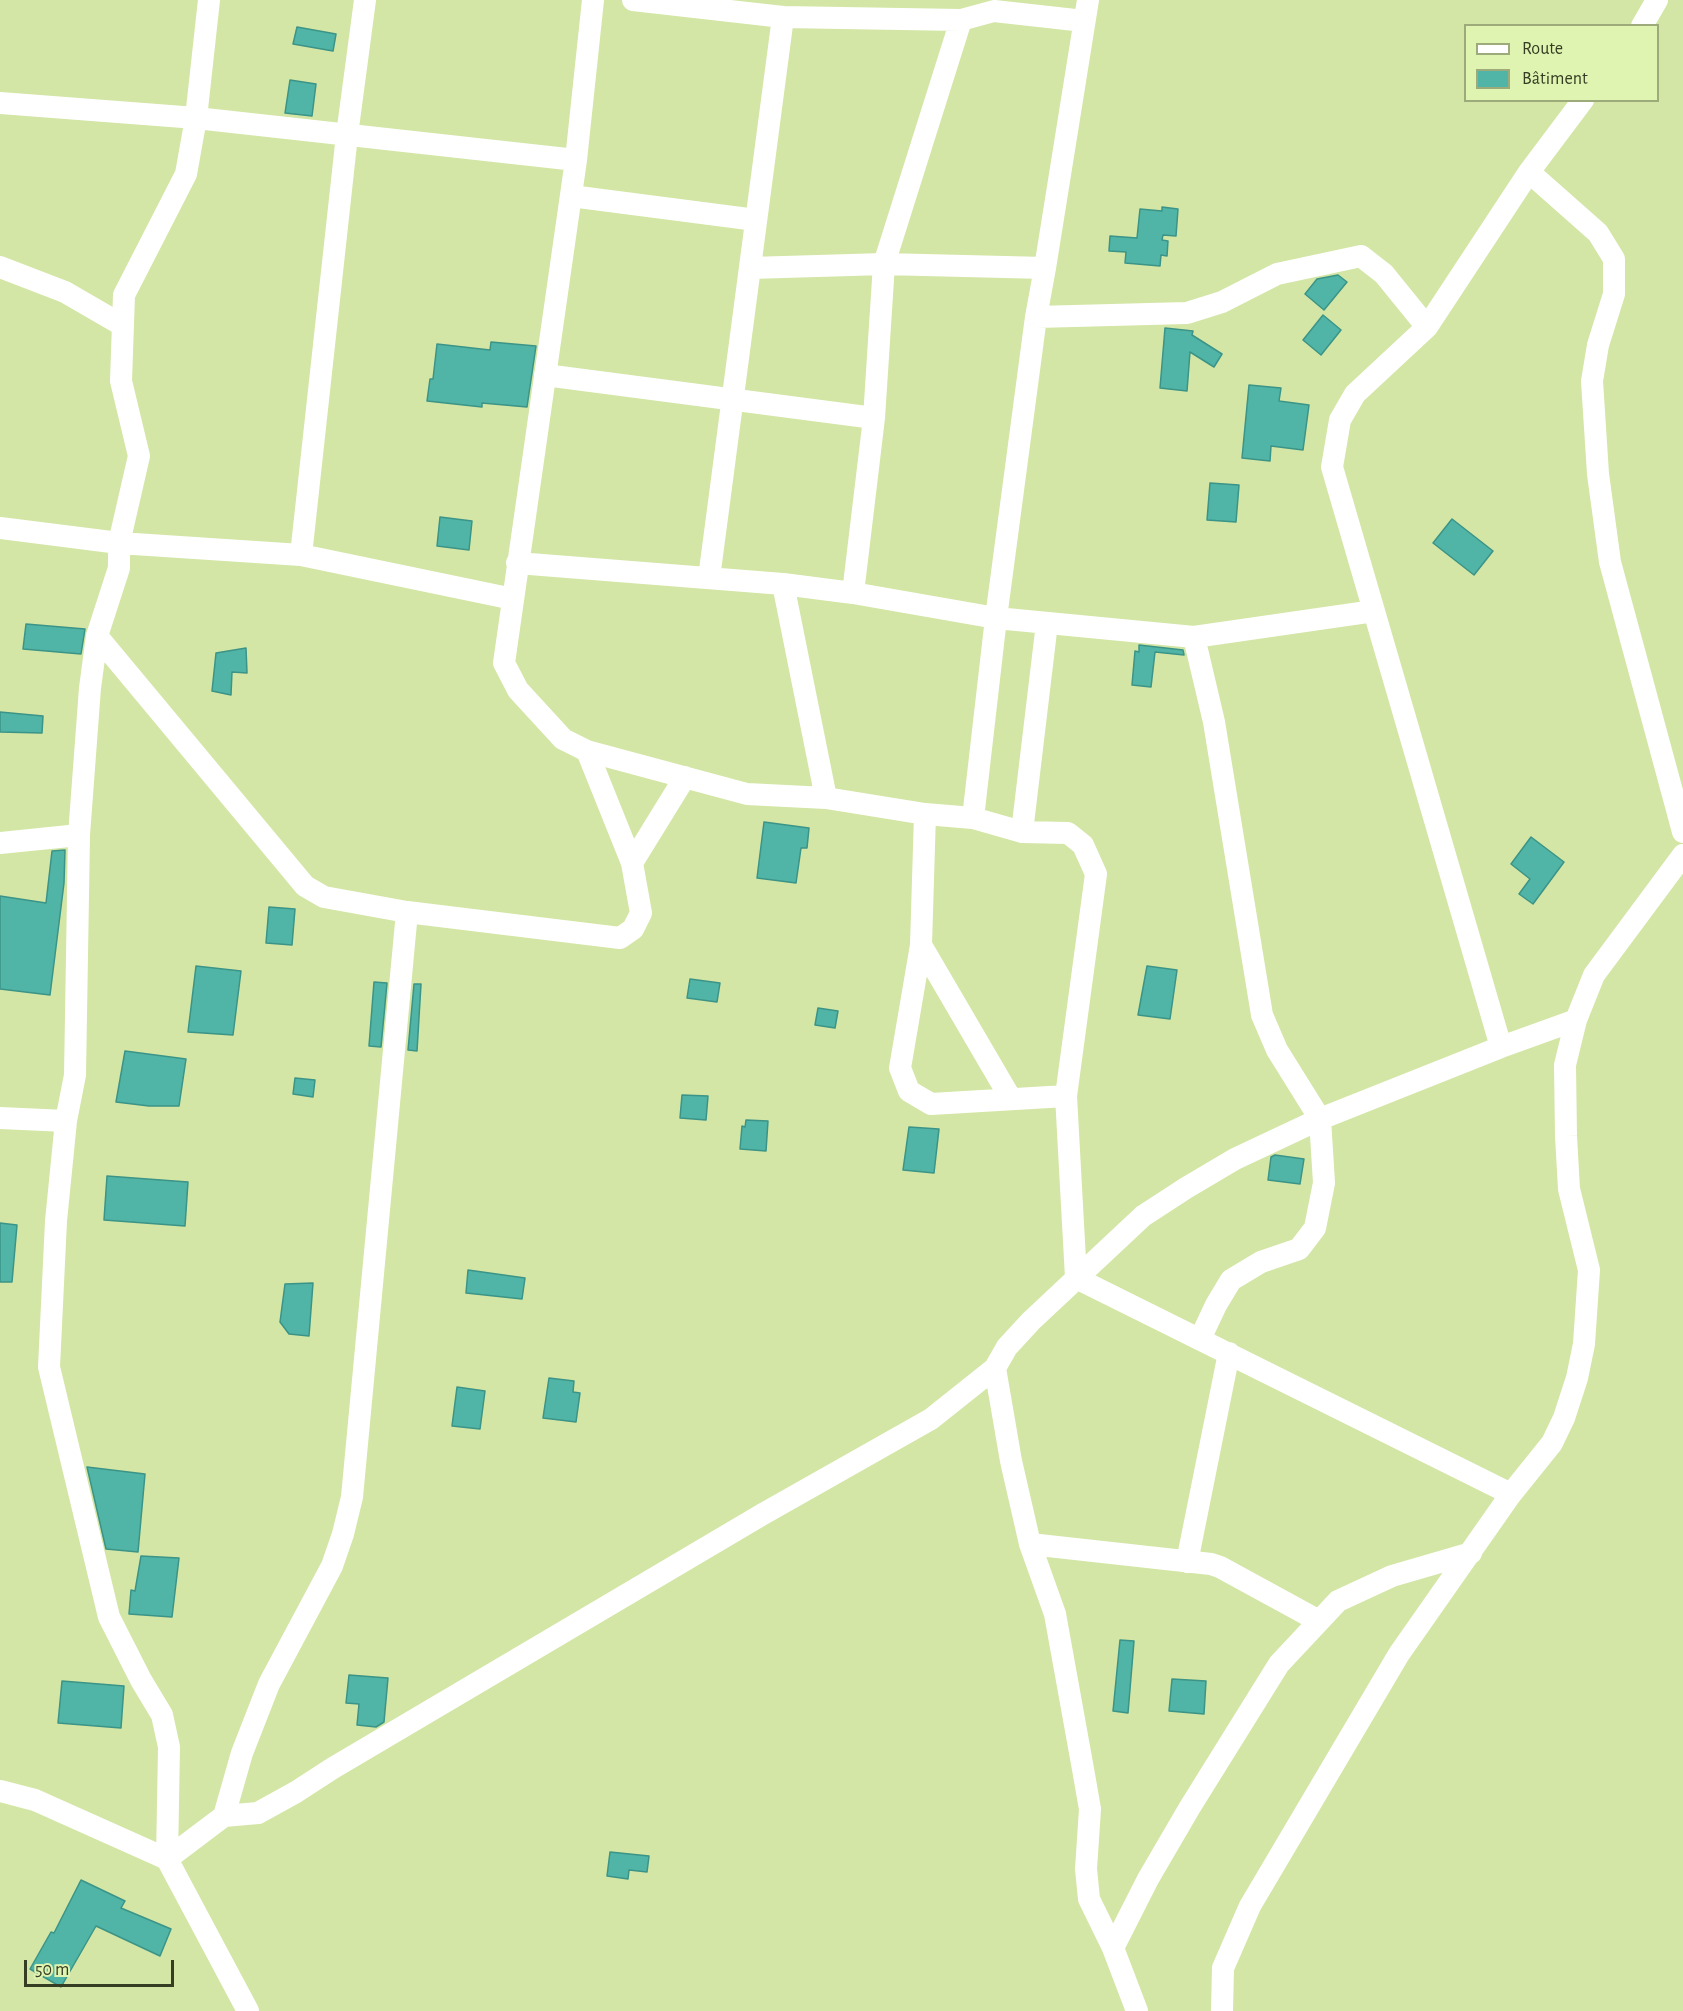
<!DOCTYPE html>
<html>
<head>
<meta charset="utf-8">
<style>
	body { margin:0 }
	#map { position:relative; width:1683px; height:2011px; overflow:hidden; background:#d3e6a5; font-family:"Alegreya Sans",sans-serif }
	canvas { display:block }
	.legend { position:absolute; left:1464px; top:24px; width:195px; height:78px; box-sizing:border-box; background:#e0f4b2; border:2px solid #9cab79; margin:0; padding:8px 10px; list-style:none; font-size:18px; color:#353d23 }
	.legend li { display:flex; align-items:center; gap:12px; height:30px }
	.legend b { width:30px; border:2px solid #9cab79 }
	.scale { position:absolute; left:24px; top:1960px; width:150px; height:27px; box-sizing:border-box; border:3px solid #353d23; border-top:0; padding-left:8px; font-size:18px; line-height:21px; white-space:nowrap; color:#353d23; -webkit-text-stroke:4px #e0f4b2; paint-order:stroke }
</style>
</head>
<body>
<div id="map">
<canvas width="1683" height="2011"></canvas>
<ul class="legend">
<li><b style="height:8px;background:#fff"></b>Route</li>
<li><b style="height:16px;background:#50b5a6"></b>Bâtiment</li>
</ul>
<div class="scale">50 m</div>
</div>
<script>
const g = document.querySelector('canvas').getContext('2d');
g.lineJoin = 'round';
function fill(path, color) {
  g.fillStyle = color;
  g.fill(path, 'evenodd');
}
function trace(path, color, width, dash) {
  g.strokeStyle = color;
  g.lineWidth = width;
  g.lineCap = dash ? 'butt' : 'round';
  g.setLineDash(dash || []);
  g.stroke(path);
}
const building = new Path2D(`
	M297,27l39,7 -3,17 -40,-7z
	M290,80l26,4 -4,32 -27,-3z
	M1162,207l16,2 -2,27 -13,-1 -1,5 6,1 -1,15 -6,-1 -1,11 -35,-3 1,-11 -17,-1 1,-15 27,2 3,-29 22,2z
	M1338,275l9,7 -23,28 -19,-16 12,-15z
	M1323,315l18,15 -20,25 -18,-15z
	M1165,328l28,3 -1,4 30,19 -8,13 -24,-15 -3,39 -27,-3z
	M491,342l45,4 -9,61 -45,-4v4l-55,-6 3,-22h3l4,-35 53,6z
	M1249,385l32,3 -2,13 30,4 -6,45 -32,-4 -1,15 -28,-3z
	M1210,483l29,2 -3,37 -29,-2z
	M440,517l32,4 -3,29 -32,-4z
	M1452,519l41,32 -19,24 -41,-32z
	M26,624l59,5 -4,25 -58,-5z
	M1139,645l44,5 1,5 -29,-3 -4,35 -19,-2 3,-34 4,1z
	M246,648l1,25 -15,-1 -1,23 -19,-4 4,-38z
	M0,712l43,4 -1,17 -42,-1z
	M764,822l45,6 -2,20h-6l-5,35 -39,-5z
	M1531,837l33,25 -31,42 -14,-10 11,-15 -19,-15z
	M65,850l-1,33 -14,112 -50,-6v-93l46,7 6,-52z
	M269,907l26,2 -3,36 -26,-2z
	M196,966l45,5 -8,64 -45,-3z
	M1147,966l30,4 -7,49 -32,-4z
	M690,979l30,4 -3,19 -30,-4z
	M374,982l13,1 -6,64 -12,-1z
	M414,984h7l-4,67 -9,-1z
	M818,1008l20,3 -3,17 -20,-3z
	M125,1051l61,8 -7,47h-30l-33,-4z
	M295,1078l20,2 -2,17 -20,-3z
	M682,1095l26,1 -2,24 -26,-2z
	M746,1120l22,1 -2,30 -26,-2 2,-23 3,1z
	M909,1127l30,2 -5,44 -31,-3z
	M1275,1155l29,4 -4,25 -32,-4 3,-23z
	M107,1176l81,6 -3,44 -81,-6z
	M0,1223l17,2 -5,57h-12z
	M468,1270l57,8 -3,21 -56,-6z
	M313,1283l-4,53 -20,-2 -9,-12 5,-38z
	M549,1378l25,3 -1,11 7,1 -4,29 -33,-4z
	M457,1387l28,4 -5,38 -28,-3z
	M87,1467l58,7 -7,78 -32,-3z
	M141,1556l38,2 -7,59 -43,-3 2,-24 4,1z
	M1120,1640l14,1 -6,72 -15,-2z
	M349,1675l39,3 -4,44 -8,5 -19,-2 2,-21 -13,-1z
	M1172,1679l34,2 -2,33 -35,-3z
	M62,1681l62,5 -3,42 -63,-5z
	M610,1852l39,4 -2,16 -18,-2 -1,9 -21,-3z
	M81,1880l44,21 -4,7 50,21 -11,27 -64,-30 -35,61 -31,-18 21,-37 3,1z`);
fill(building, '#50b5a6');
trace(building, '#3b9487', 1.5);
trace(new Path2D(`
	M593,0l-17,160 -72,503 14,27 45,49 24,12 160,43 79,4
	M633,0l150,17 178,3 33,-9 90,10
	M1642,26l15,-26
	M0,103l196,15 380,42
	M1529,172l69,61 16,26v35l-16,51 -6,36 6,93 12,88 73,270
	M571,196l185,24
	M0,267l65,25 57,33
	M750,268l134,-4 161,4
	M1036,317l151,-4 35,-11 55,-28 84,-18 23,18 43,53
	M545,375l329,43
	M0,528l119,15 182,12 212,44
	M301,555l46,-420 18,-135
	M517,563l266,21 70,9 143,25 198,19 20,85 48,293 15,35 43,69 4,64 -9,45 -16,21 -38,13 -30,18 -15,25 -16,34
	M709,578l74,-561
	M783,584l43,214 99,16 48,4 49,14 46,1 15,12 13,29 -30,222
	M853,593l21,-175 10,-154 77,-244
	M97,636l208,250 19,11 83,15 213,26 13,-9 8,-16 -9,-50 -45,-112
	M1194,637l180,-26
	M925,814l-4,131 -21,123 9,23 22,13 135,-8 10,182 435,216
	M973,818l23,-200 40,-301 9,-49 43,-268
	M1022,832l25,-209
	M0,843l79,-8
	M632,863l53,-86
	M921,945l90,154
	M1501,1047l-169,-580 8,-47 15,-26 72,-67 102,-155 54,-72
	M0,1118l66,3 -10,100 -7,146 60,250 32,63 21,35 7,32 -2,112 81,152
	M66,1121l9,-46 4,-240 11,-147 7,-52 22,-68v-25l20,-87 -18,-75 3,-86 62,-121 10,-56 13,-118
	M995,1368l16,93 19,83 25,70 28,155 7,40 -4,60 3,30 24,49 24,63
	M1030,1544l181,20 9,3 99,54
	M1187,1562l42,-209
	M0,1791l35,9 132,59
	M224,1816l18,-63 27,-69 63,-118 11,-32 9,-37 55,-585
	M167,1859l57,-43 34,-3 38,-21 37,-24 430,-254 168,-95 64,-51 12,-21 24,-26 112,-105 43,-28 49,-29 85,-40 181,-72 75,-27
	M1113,1948l35,-69 42,-72 89,-143 59,-63 54,-25 79,-23
	M1222,2011l1,-43 27,-62 149,-252 112,-160 41,-51 12,-25 13,-40 7,-34 5,-74 -20,-81 -3,-53 -1,-71 11,-45 18,-45 89,-120`), '#fff', 22);
</script>
</body>
</html>
